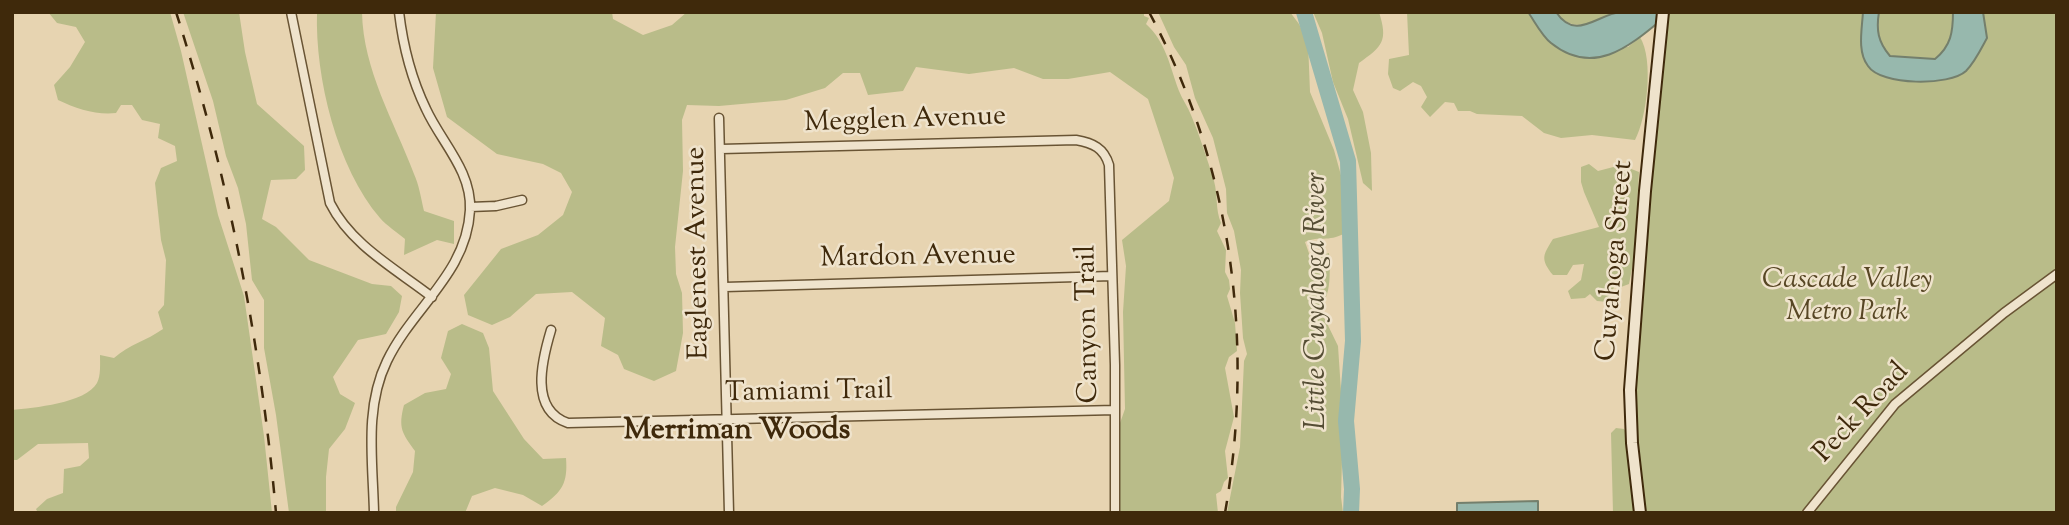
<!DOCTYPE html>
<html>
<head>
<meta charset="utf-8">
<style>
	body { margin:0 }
	#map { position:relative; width:2069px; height:525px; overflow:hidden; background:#e7d4b1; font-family:"Sorts Mill Goudy",serif }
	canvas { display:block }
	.frame { position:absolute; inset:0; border:14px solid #3f290b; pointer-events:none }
</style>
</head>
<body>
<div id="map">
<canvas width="2069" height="525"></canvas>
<div class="frame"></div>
</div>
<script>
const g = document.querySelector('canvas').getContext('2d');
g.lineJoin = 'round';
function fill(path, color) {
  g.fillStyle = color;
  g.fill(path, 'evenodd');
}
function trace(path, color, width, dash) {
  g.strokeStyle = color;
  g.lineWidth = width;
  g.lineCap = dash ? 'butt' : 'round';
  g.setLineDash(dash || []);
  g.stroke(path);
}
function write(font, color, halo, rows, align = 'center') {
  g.font = font + ' "Sorts Mill Goudy",serif';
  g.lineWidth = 5;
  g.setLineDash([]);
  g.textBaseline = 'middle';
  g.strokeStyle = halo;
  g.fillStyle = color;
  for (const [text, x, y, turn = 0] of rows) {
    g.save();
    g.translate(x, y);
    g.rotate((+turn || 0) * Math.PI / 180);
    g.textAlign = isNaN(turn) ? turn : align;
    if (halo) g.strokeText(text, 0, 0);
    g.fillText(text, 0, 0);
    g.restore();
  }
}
fill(new Path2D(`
	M48,12h122l11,39 37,164 26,81 20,140 8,77h-234l-2,-4 11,-10 16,-6 1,-24 16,-3 9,-8 -1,-15 -50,1 -21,16h-5v-50c21,-2 74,-7 85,-27 4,-7 3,-20 3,-28l14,3c16,-14 32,-17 49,-29l-5,-17 6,-7 2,-45 -5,-20 -6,-57 6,-15 16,-7 -2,-15 -17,-8 2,-14 -18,-4 -10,-15h-11l-5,8c-20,2 -39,-4 -58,-13l-4,-15 16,-18 15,-25 -9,-15 -19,-4z
	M183,12h56l6,40 12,52 47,42 1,24 -9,9 -25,1 -9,39 14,8 33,33 63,24 19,2 11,10 -3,16 -13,22 -28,6 -25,37 7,17 15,9 -10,26 -16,20 -3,28v36h-37l-13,-98 -12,-67v-48l-12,-20 -6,-56 -8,-36 -12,-32 -13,-55z
	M317,12h45c1,58 32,109 52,162 5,11 7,24 10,37l30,10v23l-17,-4 -33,15 1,-16c-8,-7 -18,-13 -25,-21 -43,-50 -65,-140 -63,-206z
	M436,12h176l1,7 30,16 29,-10 15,-13h457v4l5,2 -3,6c20,18 24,43 33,67 3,8 9,16 12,24 9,21 16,44 23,66 4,14 1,28 7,42l-4,8 9,19 -1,22 4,8 1,9 -3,7 8,27 2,28 -8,6 -4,11 9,49 -9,34 3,27 -4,4 -3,9 -5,3 2,19h-98v-90l5,-14 -2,-97 3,-46 -4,-26 47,-39 5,-23 -26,-79 -38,-27 -42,7h-25l-29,-11 -45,6 -53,-7 -13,24 -35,4 -8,-22h-17l-18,15 -39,12 -67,6 -32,-1 -5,15 1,51 -8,76 1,27 6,19 1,40 -7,38 -22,10 -30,-12 -6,-14 -17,-9 4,-28 -33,-26 -36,2 -26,23 -18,8 -24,-10 -4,-20 37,-46 37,-14 25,-20 9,-23 -11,-19 -18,-9 -46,-10 -50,-37 -14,-49z
	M1158,12h132l9,12 9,18 2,50 24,58 8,29 5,30 -2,24c-18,10 -25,2 -40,9l6,17 18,-6c1,16 3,44 -10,54l19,39 5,75 -2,76 2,16h-116l13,-66 4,-86 3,-7 -4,-16 -3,-45 1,-23 -7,-39 -7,-18 -1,-24 -13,-51 -18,-40 -9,-33 -12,-18z
	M1313,12h66c9,29 4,34 -20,51l-6,27 10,22 8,41 1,38 -9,-8 -15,-64 -15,-37 -11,-49z
	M1407,12h121l22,30 78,5 12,-10c14,23 7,80 -5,103l-43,-5 -31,3 -17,-5 -22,-17 -45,-2 -7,-3h-12l-4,-8 -9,-1 -15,15 -9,-10 6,-10 -6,-11 -8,-4 -13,9 -7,-3 -5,-14 1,-15 20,-4z
	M1556,12h61c-20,10 -45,23 -61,0z
	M1663,12h394v501h-444l-2,-80 5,-5 8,1 7,12 -1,-24z
	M1589,164l9,7 23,-6 18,7 -5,87 -5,25 -8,3 -6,-1 -7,11 1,5 -12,-1 -7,-7 -5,4 -14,1 -3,-8 13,-11 3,-16 -11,1 -6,10h-14c-13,-16 -10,-20 0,-36l46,-12 -15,-35 -3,-10v-15z
	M462,324l21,9 6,15 4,43 31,48 19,20 23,-1c2,25 -4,34 -24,48l-19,-11 -28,-7 -23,8 -7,17h-69v-6l17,-35 2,-21c-13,-18 -17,-23 -11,-46l21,-12 21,-4 5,-15 -10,-16 7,-27z`), '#b9bc89');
const water = new Path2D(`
	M1528,12h28c20,30 41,2 65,0 16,-1 34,0 50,0 -36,29 -74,68 -120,31 -9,-7 -16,-21 -23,-31z
	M1863,12h16c-3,18 -1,30 11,44l45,3c16,-13 18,-27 18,-47h30l4,26c-6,11 -12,24 -21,33 -16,15 -85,15 -98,-5 -11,-14 -6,-37 -5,-54z
	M1538,501v12h-81v-10z`);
fill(water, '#97b8ad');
trace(water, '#747f6c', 2);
trace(new Path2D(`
	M1304,12l44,149 5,180 -7,80 6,68 -1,24`), '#97b8ad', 16);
const street = new Path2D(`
	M291,12l39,191c21,42 66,66 102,94
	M719,118l10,395
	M721,149l355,-9c17,3 28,8 33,25l6,200v148
	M470,207l26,-1 26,-6
	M725,287l387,-11
	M551,330c-9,30 -22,80 17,93l547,-13
	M374,513c-1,-51 -10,-105 13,-152 26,-54 80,-88 83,-151 2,-39 -29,-68 -44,-101 -15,-31 -23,-63 -27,-97
	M1807,513l88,-109 109,-91 53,-39`);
const secondary = new Path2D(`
	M1640,513l-8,-70 -2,-53 15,-199 18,-179`);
trace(street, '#695434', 11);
trace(secondary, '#3f290b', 14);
trace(street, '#efe3cc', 8);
trace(secondary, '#efe3cc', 10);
trace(new Path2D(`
	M176,12c52,163 85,331 100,501
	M1149,12c83,154 106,330 76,501`), '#3f290b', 2.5, [12, 12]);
write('28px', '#3f290b', '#efe3cc', [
	["Megglen Avenue",905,122,-2],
	["Eaglenest Avenue",700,253,-91],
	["Mardon Avenue",918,259,-1],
	["Cuyahoga Street",1617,261,-85],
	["Canyon Trail",1090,324,-91],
	["Tamiami Trail",809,394,-1],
	["Peck Road",1863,414,-47]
]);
write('italic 28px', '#574624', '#efe3cc', [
	["Cascade Valley",1847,282],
	["Metro Park",1847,314]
]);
write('italic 30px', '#554d34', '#efe3cc', [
	["Little Cuyahoga River",1319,301,-90]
]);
write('bold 30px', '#3f290b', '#efe3cc', [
	["Merriman Woods",737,433]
]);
</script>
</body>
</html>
